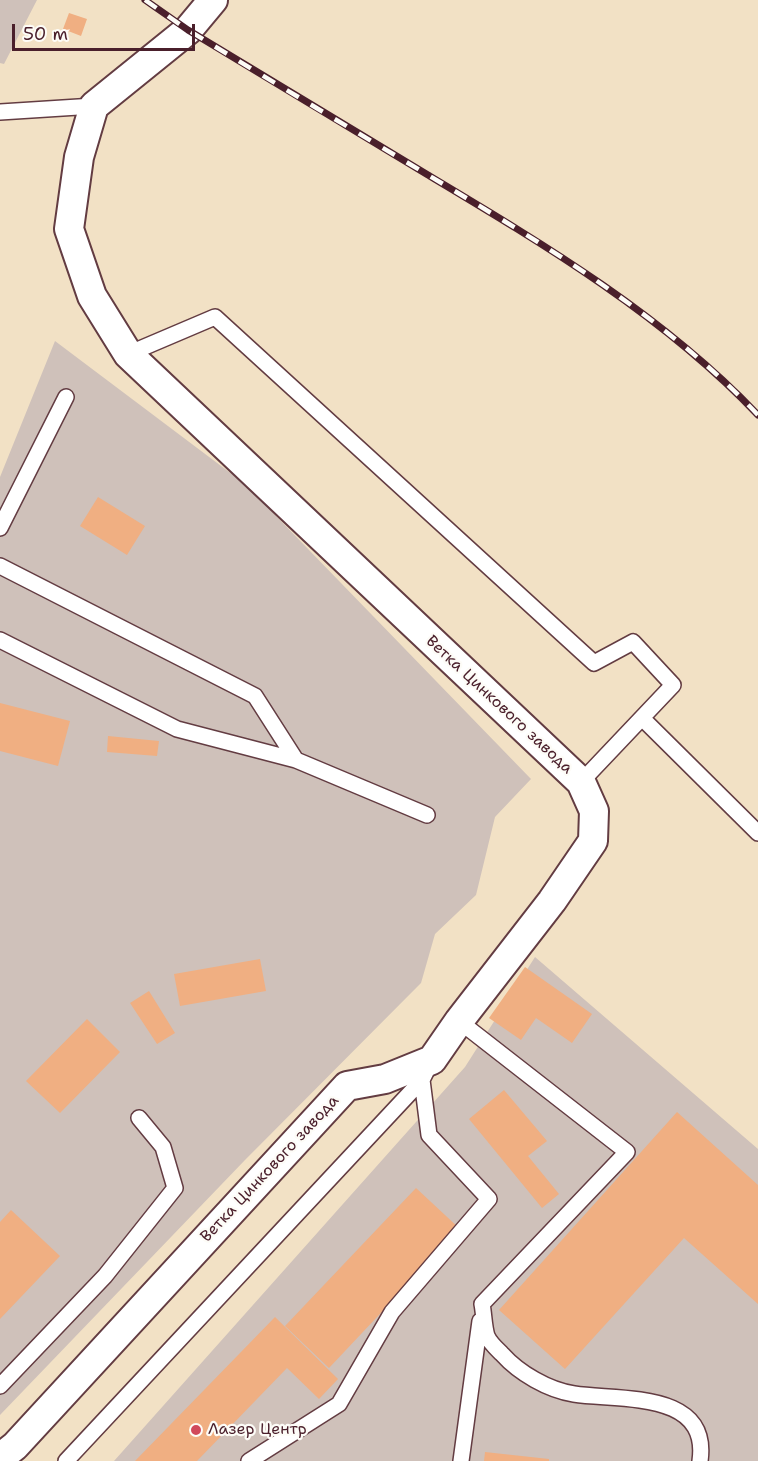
<!DOCTYPE html>
<html>
<head>
<meta charset="utf-8">
<style>
	body { margin:0 }
	#map { position:relative; width:758px; height:1461px; overflow:hidden; background:#f2e1c5; font-family:"Shantell Sans",sans-serif }
	canvas { display:block }
	.scale { position:absolute; left:12px; top:24px; width:183px; height:27px; box-sizing:border-box; border:3px solid #4a1f2b; border-top:0; padding-left:8px; font-size:18px; line-height:21px; white-space:nowrap; color:#4a1f2b; -webkit-text-stroke:4px #fdfcf7; paint-order:stroke }
</style>
</head>
<body>
<div id="map">
<canvas width="758" height="1461"></canvas>
<div class="scale">50 m</div>
</div>
<script>
const g = document.querySelector('canvas').getContext('2d');
g.lineJoin = 'round';
function fill(path, color) {
  g.fillStyle = color;
  g.fill(path, 'evenodd');
}
function trace(path, color, width, dash) {
  g.strokeStyle = color;
  g.lineWidth = width;
  g.lineCap = dash ? 'butt' : 'round';
  g.setLineDash(dash || []);
  g.stroke(path);
}
function write(font, color, halo, rows, align = 'center') {
  g.font = font + ' "Shantell Sans",sans-serif';
  g.lineWidth = 4.5;
  g.setLineDash([]);
  g.textBaseline = 'middle';
  g.strokeStyle = halo;
  g.fillStyle = color;
  for (const [text, x, y, turn = 0] of rows) {
    g.save();
    g.translate(x, y);
    g.rotate((+turn || 0) * Math.PI / 180);
    g.textAlign = isNaN(turn) ? turn : align;
    if (halo) g.strokeText(text, 0, 0);
    g.fillText(text, 0, 0);
    g.restore();
  }
}
fill(new Path2D(`
	M0,0h37l-33,64 -4,-1z
	M55,341l190,143 286,295 -36,38 -19,78 -41,39 -14,49 -176,177 -245,255v-938z
	M535,957l223,192v312h-644l351,-394z`), '#cfc1ba');
fill(new Path2D(`
	M69,13l18,6 -6,17 -18,-7z
	M98,497l47,29 -18,29 -47,-29z
	M0,703l70,18 -12,45 -58,-15z
	M108,736l51,5 -2,15 -50,-4z
	M260,959l6,32 -86,15 -6,-32z
	M525,967l67,47 -20,29 -36,-25 -15,22 -32,-22z
	M149,991l26,42 -18,11 -27,-41z
	M87,1019l33,33 -60,61 -34,-32z
	M504,1090l43,51 -19,15 31,38 -17,14 -73,-89z
	M677,1112l81,73v119l-74,-66 -119,131 -66,-59z
	M416,1188l44,41 -131,139 -44,-42z
	M11,1210l49,46 -60,63v-97z
	M275,1317l63,62 -19,20 -32,-31 -90,93h-62z
	M485,1452l64,7v2h-65z`), '#f0af82');
const service = new Path2D(`
	M0,112l94,-6
	M128,354l87,-37 379,346 39,-21 40,43 -92,97
	M0,528l66,-131
	M0,566l255,130 41,64 131,55
	M0,640l177,89 119,31
	M642,718l116,115
	M459,1021l168,131 -145,152c2,10 2,23 5,32 3,7 10,13 15,18 17,19 46,36 72,40 46,7 136,-4 126,67
	M0,1386l105,-110 70,-88 -12,-41 -24,-29
	M66,1461l356,-381
	M249,1461l90,-57 53,-92 97,-113 -60,-64 -7,-55 9,-18
	M461,1461l19,-140`);
const minor = new Path2D(`
	M0,1458l15,-12 332,-360 38,-7 47,-19 27,-39 93,-120 41,-60 1,-30 -13,-29 -453,-428 -36,-58 -23,-67 10,-72 15,-51 94,-76 25,-30`);
trace(service, '#633c42', 18);
trace(minor, '#633c42', 32);
trace(service, '#fff', 15);
trace(minor, '#fff', 28);
const rail = new Path2D(`
	M145,0l43,30c80,49 160,97 240,145 117,70 236,141 330,240`);
trace(rail, '#4a1f2b', 7);
trace(rail, '#fdfcf7', 4.5, [14]);
for (const [x, y, r, color] of [
	[196,1430,6,"#d1495b"]
]) {
  const dot = new Path2D();
  dot.arc(x, y, r, 0, 2 * Math.PI);
  g.fillStyle = color;
  g.fill(dot);
  trace(dot, '#fdfcf7', 2);
}
write('16px', '#4a1f2b', '#fdfcf7', [
	["Ветка Цинкового завода",499,705,43],
	["Ветка Цинкового завода",270,1169,-47]
]);
write('16px', '#4a1f2b', '#fdfcf7', [
	["Лазер Центр",208,1430]
], 'left');
</script>
</body>
</html>
